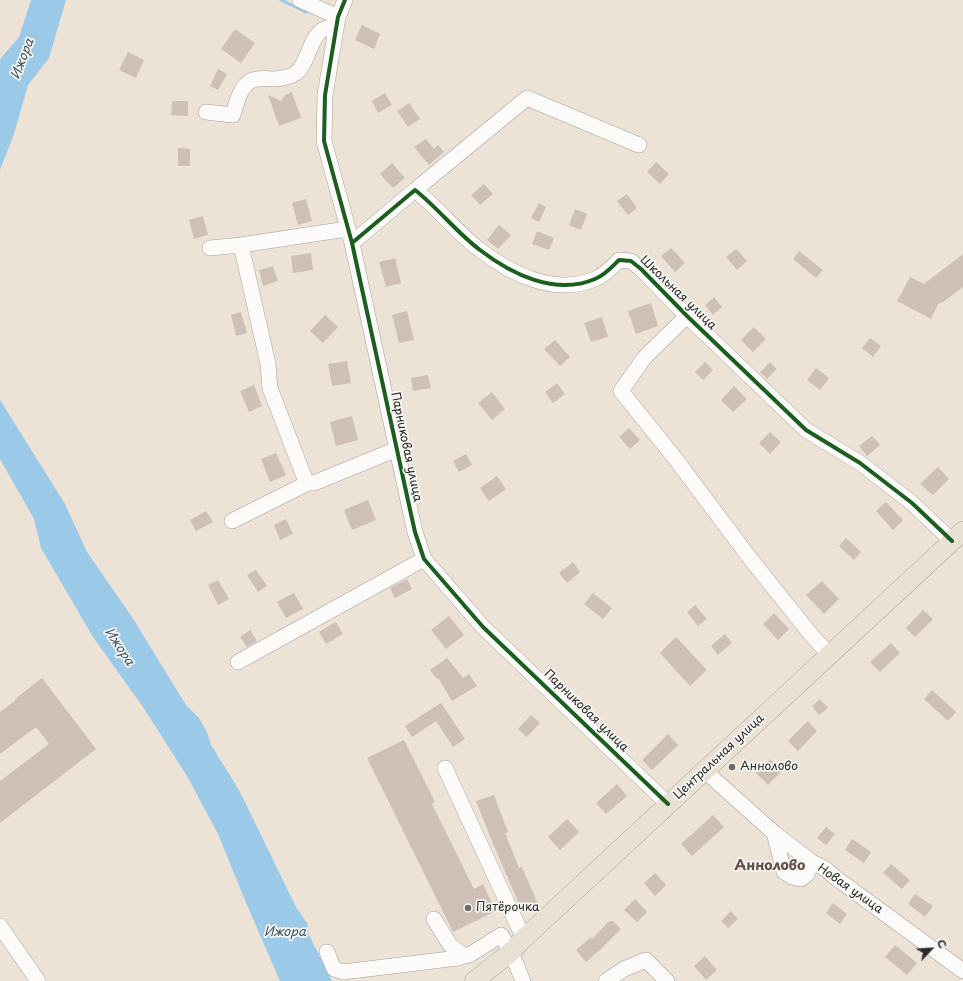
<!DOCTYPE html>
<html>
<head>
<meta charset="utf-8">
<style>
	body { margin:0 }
	#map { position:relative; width:963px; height:981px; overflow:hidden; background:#ece2d6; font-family:"Playpen Sans",sans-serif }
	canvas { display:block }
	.north { position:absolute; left:911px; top:929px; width:40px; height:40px; -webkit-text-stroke:3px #f6f6f2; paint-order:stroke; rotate:65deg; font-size:11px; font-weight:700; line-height:16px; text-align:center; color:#2b2b2b }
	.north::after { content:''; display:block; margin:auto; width:14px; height:18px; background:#2b2b2b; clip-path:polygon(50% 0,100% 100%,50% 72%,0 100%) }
</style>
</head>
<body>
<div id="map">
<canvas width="963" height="981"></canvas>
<div class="north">С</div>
</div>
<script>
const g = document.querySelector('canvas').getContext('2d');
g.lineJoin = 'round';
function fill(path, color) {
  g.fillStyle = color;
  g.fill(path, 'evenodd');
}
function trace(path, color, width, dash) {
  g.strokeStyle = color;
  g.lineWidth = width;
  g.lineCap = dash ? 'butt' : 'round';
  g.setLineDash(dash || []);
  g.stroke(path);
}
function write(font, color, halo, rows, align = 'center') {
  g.font = font + ' "Playpen Sans",sans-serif';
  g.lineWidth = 3.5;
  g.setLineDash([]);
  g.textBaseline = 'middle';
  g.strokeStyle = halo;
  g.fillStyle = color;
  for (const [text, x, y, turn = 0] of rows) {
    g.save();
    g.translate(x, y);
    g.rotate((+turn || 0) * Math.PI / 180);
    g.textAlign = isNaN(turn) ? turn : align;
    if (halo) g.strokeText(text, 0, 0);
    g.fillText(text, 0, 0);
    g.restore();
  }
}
fill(new Path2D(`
	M31,0h35l-17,58 -21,27 -14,49 -14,36v-109l1,-3 18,-21z
	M0,400l65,104 22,48 45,65 54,88 13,13 8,14 4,13 28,45 57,117 11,16 2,12 23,46h-52l-33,-76 -29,-71 -31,-58 -44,-69 -50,-70 -52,-89 -7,-29 -34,-60z`), '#9bcae8');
trace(new Path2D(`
	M281,0l25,12`), '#9bcae8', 3);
fill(new Path2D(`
	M362,25l18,9 -6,15 -19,-9z
	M235,29l20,14 -14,20 -20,-14z
	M128,52l16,8 -8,18 -17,-8z
	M218,69l9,5 -9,16 -8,-4z
	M292,92l9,26 -22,8 -11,-31 13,6 4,-6z
	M385,93l7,12 -14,8 -6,-12z
	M172,101h16v15l-17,-1z
	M409,103l11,16 -12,8 -11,-16z
	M426,139l8,10 4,-4 6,7 -15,13 -15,-18z
	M178,148l12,1v17h-12z
	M656,162l13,12 -9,10 -13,-12z
	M392,163l13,15 -12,10 -13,-14z
	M484,184l9,10 -13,11 -9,-10z
	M627,194l10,14 -9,7 -11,-14z
	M306,199l6,22 -14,4 -6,-22z
	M539,203l7,4 -7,15 -8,-4z
	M575,209l12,5 -6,16 -12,-5z
	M203,216l5,19 -14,4 -5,-19z
	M499,225l12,10 -13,14 -11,-9z
	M537,231l17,7 -5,12 -17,-6z
	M671,248l14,15 -10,9 -14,-16z
	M736,249l11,12 -10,9 -11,-13z
	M799,251l24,19 -7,8 -23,-19z
	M311,253l2,17 -20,3 -2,-17z
	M963,254v33l-20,15 -5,2 -7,15 -34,-18 13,-24 14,7z
	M395,258l6,25 -15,4 -7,-25z
	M273,266l5,15 -15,5 -4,-16z
	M714,297l8,10 -9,8 -8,-10z
	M651,303l7,23 -22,8 -8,-23z
	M407,311l7,29 -15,3 -7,-28z
	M241,312l6,21 -11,3 -5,-21z
	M325,315l13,12 -15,16 -13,-12z
	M602,317l6,20 -17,5 -7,-19z
	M754,327l12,12 -13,13 -12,-12z
	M870,338l11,8 -8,11 -11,-9z
	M555,340l15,17 -10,9 -16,-17z
	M347,361l4,22 -19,3 -4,-22z
	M705,362l8,8 -10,10 -8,-8z
	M770,362l7,7 -10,10 -7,-7z
	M816,368l13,10 -9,12 -13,-10z
	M428,375l3,13 -18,3 -2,-13z
	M557,383l8,11 -12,9 -8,-11z
	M254,385l8,21 -13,6 -9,-21z
	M734,386l13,13 -14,13 -12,-12z
	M492,392l13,17 -13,11 -14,-17z
	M352,416l6,24 -22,6 -6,-24z
	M629,428l11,12 -10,9 -11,-12z
	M770,432l11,10 -11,12 -11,-11z
	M872,436l8,9 -13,11 -8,-10z
	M276,453l10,22 -16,7 -9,-23z
	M466,454l6,11 -13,7 -6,-11z
	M938,467l11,12 -16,16 -13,-11z
	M497,476l9,13 -17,12 -9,-13z
	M368,500l8,20 -24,10 -8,-20z
	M886,502l17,18 -10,10 -17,-19z
	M206,511l7,11 -17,9 -6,-11z
	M286,519l7,15 -13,6 -6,-15z
	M846,538l15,14 -7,8 -15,-14z
	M573,562l7,10 -13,11 -8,-10z
	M256,570l11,16 -9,6 -11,-17z
	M407,579l5,10 -17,9 -5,-10z
	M218,580l11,19 -11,6 -10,-20z
	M822,581l17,18 -15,15 -18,-19z
	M294,593l9,16 -17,9 -9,-16z
	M593,593l19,15 -9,11 -19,-15z
	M695,605l12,14 -9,7 -11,-14z
	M923,610l10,9 -18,18 -9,-9z
	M774,613l15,16 -11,11 -15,-16z
	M449,616l15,19 -18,14 -15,-19z
	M336,622l7,12 -17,10 -7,-12z
	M250,630l7,11 -10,6 -7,-10z
	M725,634l7,9 -14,12 -7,-9z
	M676,637l31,33 -17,16 -30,-33z
	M891,643l9,10 -20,19 -10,-10z
	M447,658l16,20 6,-4 8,12 -25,15 -14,-23 -1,1 -7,-9z
	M42,678l54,71 -96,74v-42l49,-37 -13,-17 -36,27v-42l16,-12 -1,-1z
	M932,690l24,22 -8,9 -24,-22z
	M820,699l8,9 -9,7 -7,-9z
	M441,703l24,36 -12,8 -17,-26 -24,16 -7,-11z
	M531,715l9,8 -13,14 -9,-8z
	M808,721l9,10 -19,20 -10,-10z
	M668,734l10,11 -26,25 -10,-10z
	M404,740l31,62 -3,2 42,85 9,-5 13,27 -43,21 -86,-174z
	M770,759l12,12 -14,14 -12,-12z
	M617,784l10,12 -21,18 -10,-11z
	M494,795l14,37 -3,1 14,35 3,-1 16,37 -16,7 -31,-72 -15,-38z
	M713,815l11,12 -32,29 -11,-12z
	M567,819l12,13 -19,18 -12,-13z
	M826,827l9,7 -9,11 -9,-7z
	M852,839l19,13 -7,11 -19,-13z
	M891,864l19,16 -8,9 -19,-16z
	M655,873l11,12 -11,11 -11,-13z
	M915,894l18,12 -8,11 -17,-13z
	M635,899l12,13 -10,10 -13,-12z
	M833,903l14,11 -7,10 -14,-11z
	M731,911l7,8 -10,9 -7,-7z
	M609,921h4l8,8 -19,19 -16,14 -10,-12 15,-13 1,2z
	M895,945l22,18 -10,12 -22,-18z
	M705,956l12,14 -11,10 -12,-14z`), '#cec0b6');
const minor = new Path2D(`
	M300,0l38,17
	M345,0l-7,17 -13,78 -1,46 28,102 57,262 6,27 9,27 59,68 185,177
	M206,112l27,3c4,-14 8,-34 24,-36 6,-1 13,0 19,0 7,-1 14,-2 20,-6 13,-10 14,-41 31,-45 2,0 6,0 9,0
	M415,190l112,-92 112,47
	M352,243l63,-53c23,18 42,43 65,60 31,24 75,46 115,29 10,-4 17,-12 24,-19l12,1 10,8 46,47 119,114 54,33 52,40 40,38
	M241,245l27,119 2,24 35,91 3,4h6l83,-34
	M210,248l31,-3 106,-16
	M687,316l-43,42 -23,33 53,66 75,100 64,80 17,18
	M232,521l76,-38
	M238,662l186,-103
	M445,768l79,171
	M705,771l69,62 38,29 12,6 12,10 127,93
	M774,833l10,39 8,5 9,2 6,-5 5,-12
	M434,919l16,26 14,11
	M0,926l38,55
	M327,952l7,17 9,3 115,-14 13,-4 30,-19 10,17 12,29
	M606,981l18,-12 22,-9 21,21`);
const major = new Path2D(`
	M474,981l37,-29 9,-10 443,-411`);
trace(minor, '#a6a19a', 16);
trace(major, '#a6a19a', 20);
trace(minor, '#fcfbf9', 15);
trace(major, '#e8e1d4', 19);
trace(new Path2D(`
	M345,0l-7,17 -13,78 -1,46 28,102 57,262 6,27 9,27 59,68 185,177
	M352,243l63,-53c23,18 42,43 65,60 31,24 75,46 115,29 10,-4 17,-12 24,-19l12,1 10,8 46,47 119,114 54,33 52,40 40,38`), '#1b5e20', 4);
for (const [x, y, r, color] of [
	[732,767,4,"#6f6b67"],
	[468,908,4,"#6f6b67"]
]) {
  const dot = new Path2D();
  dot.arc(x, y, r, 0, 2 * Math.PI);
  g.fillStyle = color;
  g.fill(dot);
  trace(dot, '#f6f6f2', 1.5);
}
write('12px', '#2b2b2b', '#f6f6f2', [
	["Школьная улица",678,293,44],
	["Парниковая улица",406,447,78],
	["Парниковая улица",586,711,44],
	["Центральная улица",719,757,-43],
	["Новая улица",850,889,35]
]);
write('12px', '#2b2b2b', '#f6f6f2', [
	["Аннолово",740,767],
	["Пятёрочка",476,908]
], 'left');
write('italic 13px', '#425766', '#f6f6f2', [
	["Ижора",23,59,-69],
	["Ижора",119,647,56],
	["Ижора",285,932]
]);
write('bold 14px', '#64524a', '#f6f6f2', [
	["Аннолово",770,866]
]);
</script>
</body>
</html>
